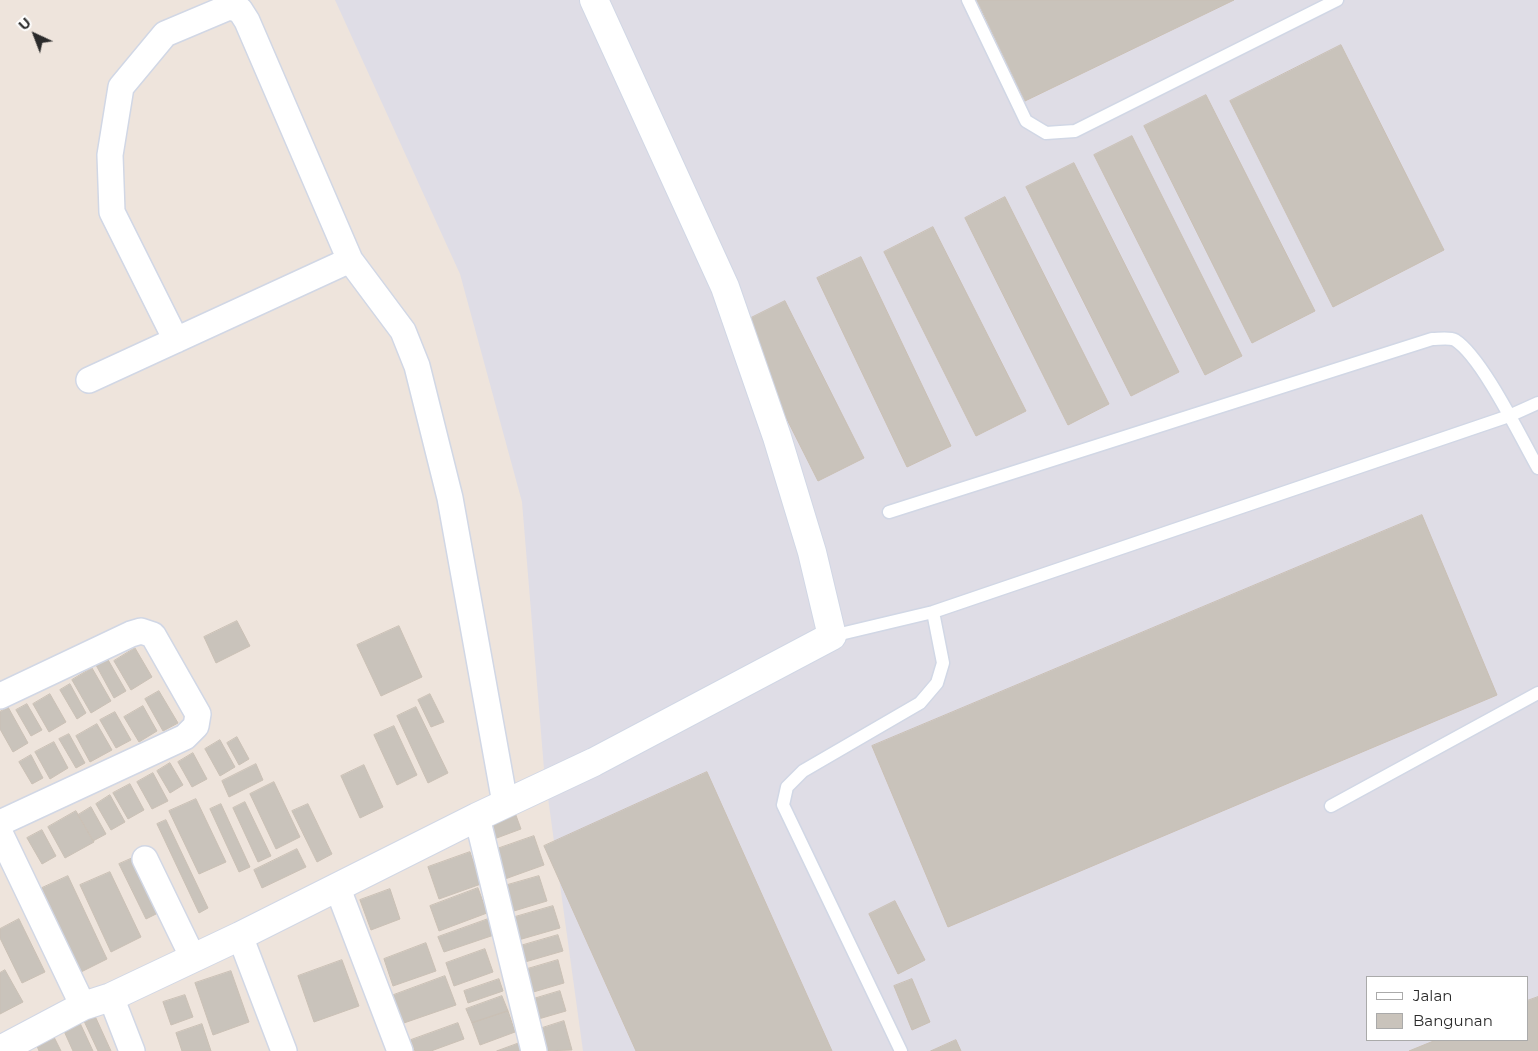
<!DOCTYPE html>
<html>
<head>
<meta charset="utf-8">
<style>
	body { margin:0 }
	#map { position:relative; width:1538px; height:1051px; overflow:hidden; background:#eee4dc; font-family:Montserrat,sans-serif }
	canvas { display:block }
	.legend { position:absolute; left:1366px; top:976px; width:162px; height:65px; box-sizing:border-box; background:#fff; border:1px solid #aaa; margin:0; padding:6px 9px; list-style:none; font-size:15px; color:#2b2b2b }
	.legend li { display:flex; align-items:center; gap:10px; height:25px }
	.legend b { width:25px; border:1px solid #aaa }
	.north { position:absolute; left:10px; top:10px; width:50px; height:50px; -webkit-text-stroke:4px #fff; paint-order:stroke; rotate:317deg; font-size:14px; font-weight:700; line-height:20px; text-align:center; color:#2b2b2b }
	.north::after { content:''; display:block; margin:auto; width:18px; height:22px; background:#2b2b2b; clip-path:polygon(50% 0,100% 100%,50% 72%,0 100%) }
</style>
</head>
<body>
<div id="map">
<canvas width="1538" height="1051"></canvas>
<ul class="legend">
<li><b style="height:6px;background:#fff"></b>Jalan</li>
<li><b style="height:14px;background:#c9c3bb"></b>Bangunan</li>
</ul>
<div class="north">U</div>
</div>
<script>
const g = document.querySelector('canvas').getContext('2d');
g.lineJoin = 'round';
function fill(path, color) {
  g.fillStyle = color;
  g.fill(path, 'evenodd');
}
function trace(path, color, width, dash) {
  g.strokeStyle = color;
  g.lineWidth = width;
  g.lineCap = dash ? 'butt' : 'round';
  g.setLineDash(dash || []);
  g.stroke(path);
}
fill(new Path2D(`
	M335,0h1203v1051h-955l-39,-282 -22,-267 -62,-228zM1367,977h160v63h-160z`), '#dfdde6');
const building = new Path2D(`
	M977,0h257l-209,101z
	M1341,45l103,205 -111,57 -103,-206z
	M1206,95l109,216 -63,32 -108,-217z
	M1132,136l110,220 -37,19 -111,-220z
	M1074,163l105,209 -48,24 -105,-209z
	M1005,197l104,207 -41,21 -103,-207z
	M933,227l93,184 -50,25 -92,-184z
	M861,257l90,189 -44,21 -90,-189z
	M785,301l79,157 -46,23 -79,-157z
	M1422,515l75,180 -549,232 -76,-181z
	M237,621l13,25 -34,17 -12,-26z
	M399,626l23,51 -41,19 -24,-51z
	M135,648l17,29 -21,13 -17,-29z
	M107,658l19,33 -12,7 -18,-33z
	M92,668l19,33 -20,12 -19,-33z
	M70,684l16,29 -9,6 -17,-29z
	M159,691l19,32 -15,8 -18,-32z
	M50,694l16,28 -17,10 -16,-28z
	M430,694l14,28 -13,5 -13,-27z
	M27,704l15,26 -11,6 -15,-26z
	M143,706l14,25 -18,11 -15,-25z
	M8,707l20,36 -15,9 -13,-23v-17z
	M416,707l32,66 -20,10 -31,-67z
	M115,712l16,28 -15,8 -16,-28z
	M97,724l15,26 -22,12 -14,-26z
	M394,726l23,49 -20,10 -23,-50z
	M69,734l16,29 -9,5 -17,-29z
	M237,737l12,22 -10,6 -12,-22z
	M220,740l15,27 -15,9 -15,-27z
	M54,742l14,26 -18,11 -15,-27z
	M193,753l14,26 -15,8 -14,-25z
	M31,755l12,23 -11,6 -13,-22z
	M170,763l13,22 -13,8 -13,-22z
	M256,764l7,16 -34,17 -7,-16z
	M364,765l19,42 -23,11 -19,-42z
	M707,772l125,279h-196l-92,-205z
	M153,773l15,28 -16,8 -15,-27z
	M274,782l26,55 -24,12 -26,-55z
	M130,784l14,26 -16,9 -15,-26z
	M110,795l15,27 -14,8 -15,-26z
	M196,799l30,63 -27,12 -30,-63z
	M245,802l26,54 -13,6 -25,-54z
	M221,804l29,63 -11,5 -29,-63z
	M308,804l24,50 -15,8 -25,-51z
	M91,807l15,27 -13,7 -15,-26z
	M514,810l7,19 -35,13 -7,-20z
	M76,811l18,31 -29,16 -17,-31z
	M166,820l42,88 -9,5 -42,-89z
	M42,830l14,26 -14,8 -15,-26z
	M534,836l10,29 -39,14 -11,-29z
	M297,849l9,18 -44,21 -8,-18z
	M470,852l11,32 -42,15 -11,-32z
	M135,857l25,55 -14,7 -27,-55z
	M110,872l31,65 -30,15 -31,-67z
	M68,876l39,83 -26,13 -39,-84z
	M539,876l8,25 -43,13 -7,-26z
	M478,888l9,25 -48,18 -9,-25z
	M390,889l10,30 -29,11 -11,-30z
	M895,901l30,59 -27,14 -29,-60z
	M553,906l7,22 -45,13 -7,-22z
	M491,918l6,16 -53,18 -6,-15z
	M19,919l26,53 -23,11 -22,-45v-9z
	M558,935l5,16 -38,11 -5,-16z
	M426,943l10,28 -43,15 -9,-27z
	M485,949l8,23 -39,14 -8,-23z
	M342,960l17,46 -45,16 -16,-46z
	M558,960l6,23 -34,10 -6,-23z
	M5,970l18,32 -23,12v-41z
	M231,971l18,51 -36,13 -18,-52z
	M445,976l11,29 -55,19 -10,-28z
	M499,979l4,12 -35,12 -4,-12z
	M912,979l18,43 -18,8 -18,-44z
	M560,991l6,20 -31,9 -5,-20z
	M185,995l8,22 -22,8 -8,-23z
	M502,996l6,15 -36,12 -6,-14z
	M1538,997v54h-129l27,-11h91v-39z
	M508,1011l7,21 -35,13 -8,-22z
	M95,1016l16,35h-13l-14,-30z
	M564,1021l8,29 -30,1 -6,-21z
	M80,1023l13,28h-20l-9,-20z
	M458,1023l6,16 -33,12h-16l-4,-11z
	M202,1024l9,27h-29l-6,-18z
	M54,1037l7,14h-22l-2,-5z
	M956,1040l5,11h-30z
	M525,1041l4,10h-32z`);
fill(building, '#c9c3bb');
trace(building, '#cac0b5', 1);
const lane = new Path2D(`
	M968,0l58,121 20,12 29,-2 262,-131
	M889,512l543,-173c7,0 17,-2 23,1 27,17 66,98 83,128
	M832,636l101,-24 576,-196 29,-13
	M1331,806l207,-113
	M901,1051l-118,-246 4,-18 16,-16 117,-68 17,-20 6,-20 -10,-51`);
const street = new Path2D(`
	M176,340l-64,-128 -2,-57 11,-68 44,-53 64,-27 11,3 7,11 103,239 53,71 14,35 33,132 55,305
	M89,380l261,-120
	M0,696l131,-62 10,-3 12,4 45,79 -2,12 -11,11 -185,86
	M477,817l57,234
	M0,833l83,173
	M145,859l48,99
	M338,889l62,162
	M240,936l44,115
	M111,997l21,54`);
const secondary = new Path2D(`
	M0,1050l83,-44 28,-9 129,-61 237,-119 117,-55 238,-126 -20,-84 -35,-115 -52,-150 -131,-287`);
trace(lane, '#d1d7e5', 15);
trace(street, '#d1d7e5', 28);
trace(secondary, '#d1d7e5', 30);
trace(lane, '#fff', 12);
trace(street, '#fff', 25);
trace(secondary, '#fff', 28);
</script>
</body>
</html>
